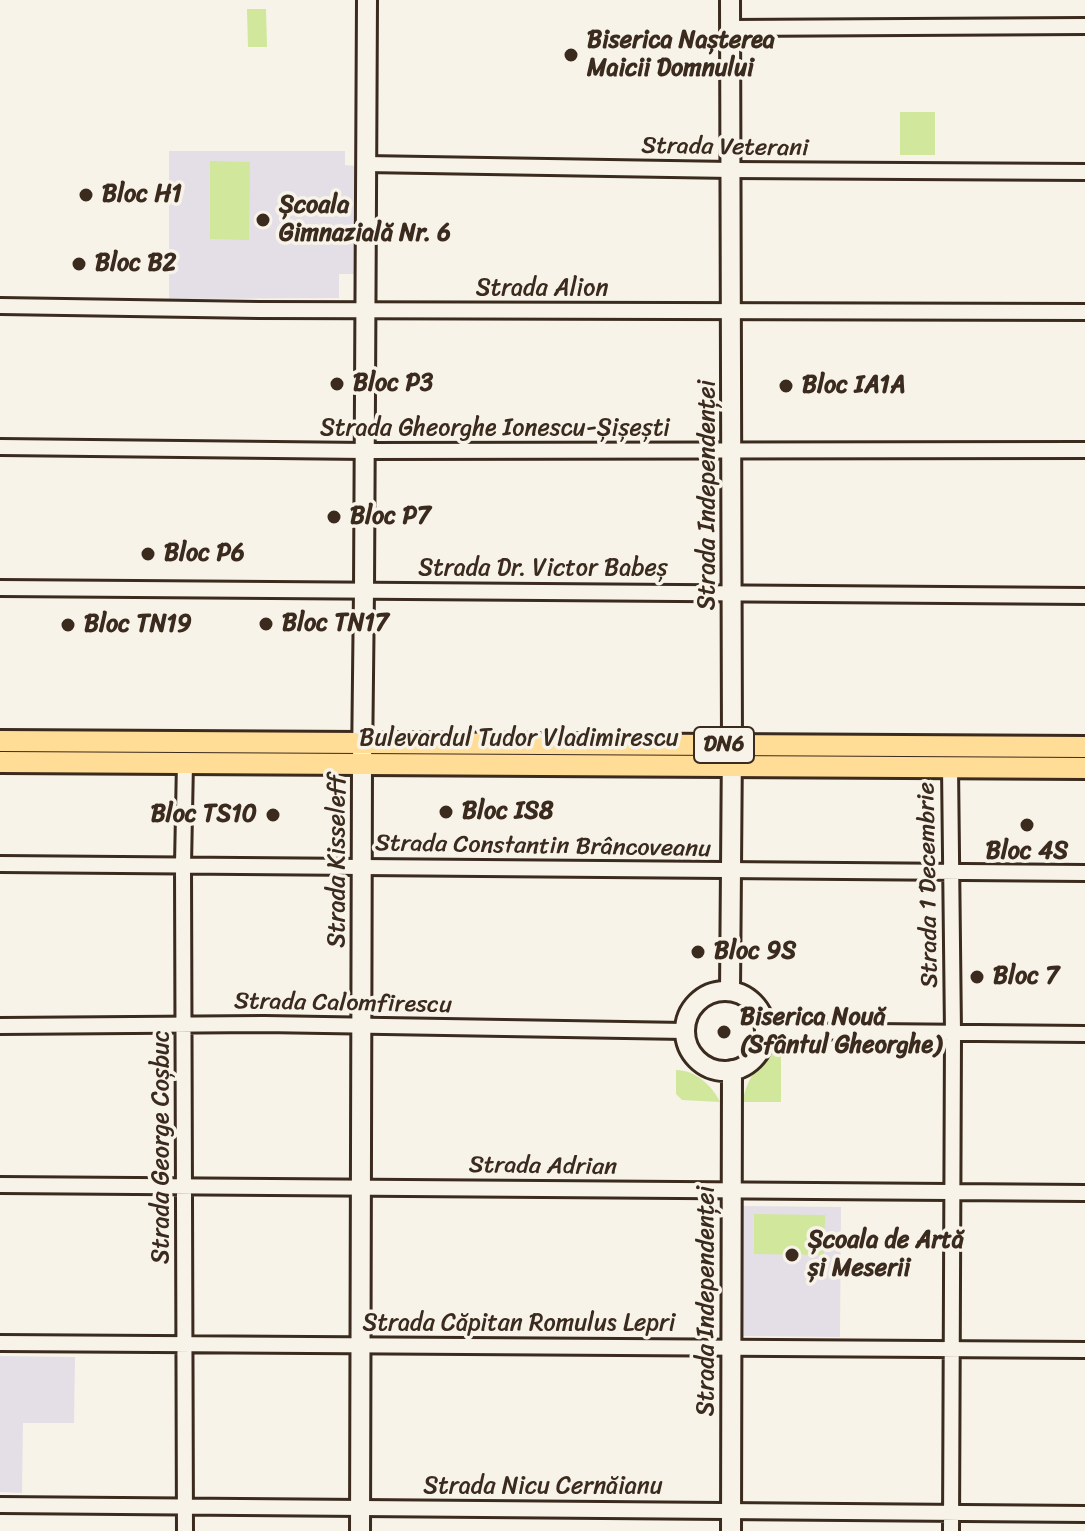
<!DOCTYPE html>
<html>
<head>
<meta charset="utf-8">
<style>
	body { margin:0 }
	canvas { display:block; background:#f7f3e8 }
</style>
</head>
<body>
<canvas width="1085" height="1531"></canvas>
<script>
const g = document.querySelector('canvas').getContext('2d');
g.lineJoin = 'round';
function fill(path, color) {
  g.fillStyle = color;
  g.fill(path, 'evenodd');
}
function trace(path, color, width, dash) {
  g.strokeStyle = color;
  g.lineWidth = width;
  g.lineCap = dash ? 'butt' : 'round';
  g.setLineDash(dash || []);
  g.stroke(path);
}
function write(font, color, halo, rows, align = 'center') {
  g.font = font + ' Sriracha,sans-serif';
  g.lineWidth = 7;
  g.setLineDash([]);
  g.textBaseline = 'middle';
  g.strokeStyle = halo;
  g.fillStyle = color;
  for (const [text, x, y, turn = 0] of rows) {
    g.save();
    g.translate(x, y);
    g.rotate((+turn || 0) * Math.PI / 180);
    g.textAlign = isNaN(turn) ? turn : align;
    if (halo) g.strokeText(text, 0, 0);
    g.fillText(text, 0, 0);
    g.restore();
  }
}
fill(new Path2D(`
	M169,151h176v14l12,1 -1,108h-17v24l-170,1z
	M743,1206l98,1 -1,130 -98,-1z
	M0,1356l75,1 -1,66h-51l-1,70 -22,-1z`), '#e4dfe6');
fill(new Path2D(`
	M247,9h19l1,38h-19z
	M900,112h35v43h-35z
	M210,161l40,1 -1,78 -39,-1z
	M781,1042v60h-38c2,-22 21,-47 38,-60z
	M676,1070c19,0 36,15 44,32l-38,-2 -6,-6z
	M754,1214l71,1 -1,40 -70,-1z`), '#d0e79c');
const street = new Path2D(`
	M730,28l355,-2
	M365,164l366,6 354,2
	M0,306l259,4 826,2
	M0,447l365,4 720,-1
	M0,588l1085,8
	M185,762l-2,103 2,666
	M950,766l3,267 -2,498
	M0,864l1085,9
	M0,1026l264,-2 421,7
	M766,1031l319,3
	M0,1185l1085,8
	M0,1343l1085,7
	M0,1505l1085,9`);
const secondary = new Path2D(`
	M730,0l2,745 -2,246
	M685 1031a40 40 0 1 1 80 0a40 40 0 1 1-80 0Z
	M360,1531l2,-767 2,-174 3,-590
	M731,1531l1,-461`);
const primary = new Path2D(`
	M0,741l1085,6
	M0,762l1085,6`);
trace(street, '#3b2a1e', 20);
trace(secondary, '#3b2a1e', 24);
trace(primary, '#3b2a1e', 26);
trace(street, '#f7f3e8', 14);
trace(secondary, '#f7f3e8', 18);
trace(primary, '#ffdd96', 20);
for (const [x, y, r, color] of [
	[571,55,8,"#3b2a1e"],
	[86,195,8,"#3b2a1e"],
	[263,220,8,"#3b2a1e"],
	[79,264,8,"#3b2a1e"],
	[337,384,8,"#3b2a1e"],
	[786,386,8,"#3b2a1e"],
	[334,517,8,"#3b2a1e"],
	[148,554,8,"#3b2a1e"],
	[266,624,8,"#3b2a1e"],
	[68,625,8,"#3b2a1e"],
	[446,812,8,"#3b2a1e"],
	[273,815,8,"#3b2a1e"],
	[1027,825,8,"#3b2a1e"],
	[698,952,8,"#3b2a1e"],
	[977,977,8,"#3b2a1e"],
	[724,1032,8,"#3b2a1e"],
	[792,1255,8,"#3b2a1e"]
]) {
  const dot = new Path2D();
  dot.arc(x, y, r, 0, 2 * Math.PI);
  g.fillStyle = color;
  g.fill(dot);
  trace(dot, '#f7f3e8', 3);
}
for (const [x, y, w] of [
	[724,745,60]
]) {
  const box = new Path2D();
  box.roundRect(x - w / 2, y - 18, w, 36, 6);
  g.fillStyle = '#f7f3e8';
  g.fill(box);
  trace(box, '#3b2a1e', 2);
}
write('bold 22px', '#3b2a1e', null, [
	["DN6",724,745]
]);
write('bold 24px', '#3b2a1e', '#f7f3e8', [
	["Biserica Nașterea",587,41],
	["Maicii Domnului",587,69],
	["Bloc H1",102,195],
	["Școala",279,206],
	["Gimnazială Nr. 6",279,234],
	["Bloc B2",95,264],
	["Bloc P3",353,384],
	["Bloc IA1A",802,386],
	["Bloc P7",350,517],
	["Bloc P6",164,554],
	["Bloc TN17",282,624],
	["Bloc TN19",84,625],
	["Bloc IS8",462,812],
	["Bloc TS10",257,815,"right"],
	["Bloc 4S",1027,852,"center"],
	["Bloc 9S",714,952],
	["Bloc 7",993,977],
	["Biserica Nouă",740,1018],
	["(Sfântul Gheorghe)",740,1046],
	["Școala de Artă",808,1241],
	["și Meserii",808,1269]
], 'left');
write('24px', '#3b2a1e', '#f7f3e8', [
	["Strada Veterani",725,148,1],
	["Strada Alion",542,289],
	["Strada Gheorghe Ionescu-Șișești",495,429],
	["Strada Independenței",708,495,-90],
	["Strada Dr. Victor Babeș",543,569],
	["Bulevardul Tudor Vladimirescu",519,739],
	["Strada Constantin Brâncoveanu",543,847,1],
	["Strada Kisseleff",338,861,-90],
	["Strada 1 Decembrie",929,885,-91],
	["Strada Calomfirescu",343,1004,1],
	["Strada George Coșbuc",162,1147,-90],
	["Strada Adrian",543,1167,1],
	["Strada Independenței",707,1301,-90],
	["Strada Căpitan Romulus Lepri",519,1324],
	["Strada Nicu Cernăianu",543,1487]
]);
</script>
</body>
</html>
